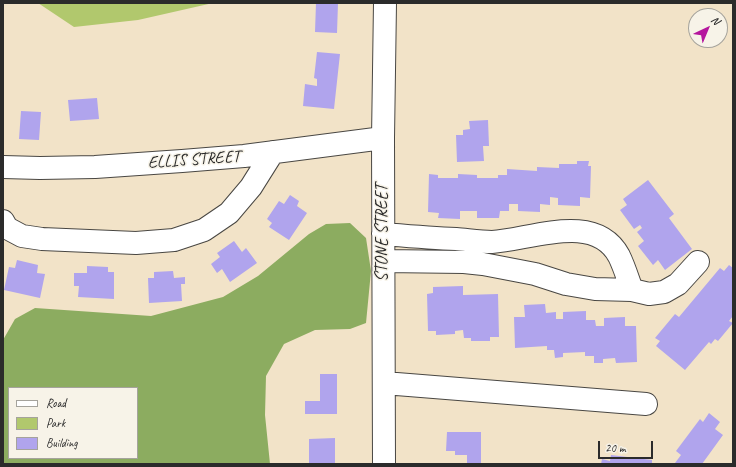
<!DOCTYPE html>
<html>
<head>
<meta charset="utf-8">
<style>
	body { margin:0 }
	#map { position:relative; width:736px; height:467px; overflow:hidden; background:#f2e3c8; font-family:Caveat,sans-serif }
	canvas { display:block }
	.frame { position:absolute; inset:0; border:4px solid #2b2b2b; pointer-events:none }
	.legend { position:absolute; left:8px; top:387px; width:130px; height:72px; box-sizing:border-box; background:#f7f3e8; border:1px solid #a5a39c; margin:0; padding:5px 7px; list-style:none; font-size:12px; color:#2b2b2b }
	.legend li { display:flex; align-items:center; gap:8px; height:20px }
	.legend b { width:20px; border:1px solid #a5a39c }
	.north { position:absolute; left:688px; top:8px; width:40px; height:40px; box-sizing:border-box; background:#f7f3e8; border:1px solid #a5a39c; border-radius:50%; rotate:44deg; font-size:11px; font-weight:700; line-height:16px; text-align:center; color:#2b2b2b }
	.north::after { content:''; display:block; margin:auto; width:14px; height:18px; background:#b5179e; clip-path:polygon(50% 0,100% 100%,50% 72%,0 100%) }
	.scale { position:absolute; left:598px; top:441px; width:55px; height:18px; box-sizing:border-box; border:2px solid #2b2b2b; border-top:0; padding-left:5px; font-size:12px; line-height:14px; white-space:nowrap; color:#2b2b2b; -webkit-text-stroke:3px #f7f3e8; paint-order:stroke }
</style>
</head>
<body>
<div id="map">
<canvas width="736" height="467"></canvas>
<div class="frame"></div>
<ul class="legend">
<li><b style="height:5px;background:#fff"></b>Road</li>
<li><b style="height:11px;background:#b1c86d"></b>Park</li>
<li><b style="height:11px;background:#b0a4ed"></b>Building</li>
</ul>
<div class="north">N</div>
<div class="scale">20 m</div>
</div>
<script>
const g = document.querySelector('canvas').getContext('2d');
g.lineJoin = 'round';
function fill(path, color) {
  g.fillStyle = color;
  g.fill(path, 'evenodd');
}
function trace(path, color, width, dash) {
  g.strokeStyle = color;
  g.lineWidth = width;
  g.lineCap = dash ? 'butt' : 'round';
  g.setLineDash(dash || []);
  g.stroke(path);
}
function write(font, color, halo, rows, align = 'center') {
  g.font = font + ' Caveat,sans-serif';
  g.lineWidth = 3;
  g.setLineDash([]);
  g.textBaseline = 'middle';
  g.strokeStyle = halo;
  g.fillStyle = color;
  for (const [text, x, y, turn = 0] of rows) {
    g.save();
    g.translate(x, y);
    g.rotate((+turn || 0) * Math.PI / 180);
    g.textAlign = isNaN(turn) ? turn : align;
    if (halo) g.strokeText(text, 0, 0);
    g.fillText(text, 0, 0);
    g.restore();
  }
}
fill(new Path2D(`
	M38,3h175l-75,17 -64,7z`), '#b1c86d');
fill(new Path2D(`
	M350,223l16,15 5,33 -5,52 -16,6 -35,1 -31,14 -18,32 -1,39 5,49h-267v-124l12,-21 20,-11 116,8 72,-19 35,-21 51,-42 17,-10zM9,388h128v70h-128z`), '#8cac60');
fill(new Path2D(`
	M316,3h22l-1,30 -22,-1z
	M317,52l23,2 -6,55 -31,-3 2,-22 12,2v-7l-3,-1z
	M97,98l2,21 -29,2 -2,-21z
	M21,111l20,1 -2,28 -20,-1z
	M488,120l1,26h-6l1,15 -27,1 -1,-27h7v-5l7,-1 -1,-8z
	M577,161h12l-1,5h3l-1,32 -10,-1v9l-22,-1v-7l-8,-1v8l-10,-1v8l-22,-1v-7h-9v7h-9l-1,7h-22v-7h-17v8l-22,-1 1,-5 -11,-1 1,-38 9,1v3h20v-4l19,1v3h21v-3h9v-6l30,2v-4l22,1v-4h18z
	M648,180l26,34 -5,4 23,31 -27,21 -7,-10 -5,5 -15,-19 6,-5 -7,-9 5,-4 -2,-3 -6,4 -14,-19 7,-5 -4,-6z
	M290,195l9,6 -2,5 10,7 -18,27 -20,-13 3,-4 -5,-4 12,-18 5,3z
	M234,241l8,11 4,-4 11,15 -27,19 -8,-13 -5,4 -6,-9 9,-7 -3,-4z
	M17,260l21,5 -1,8 8,1 -5,24 -36,-8 5,-23 6,1z
	M729,265l4,3v48l-4,5 4,2 -15,18 -3,-2 -4,5 -2,-2 -24,28 -29,-24 4,-5 -5,-3 20,-24 4,3 41,-49 4,3z
	M87,266l21,1v5h6v27l-36,-2 1,-11h-5v-13h13z
	M173,271l1,7 11,-1v7h-4l1,17 -33,2 -1,-25h6v-6z
	M463,286v9l35,-1 1,43h-9v4h-19v-3h-7l-1,-8 -8,1v3l-19,1v-4h-8l-1,-37 6,-1v-6z
	M545,304l1,9 10,-1v7h7v-7l23,-1v9h9l1,6h8v-8l21,-1v9h11l1,36 -21,1 -1,-5 -12,1v4h-9v-7h-9v-4l-22,1v4l-8,1 -1,-8h-7v-4l-32,2 -1,-31h11l-1,-12z
	M320,374h17v40h-32v-13h15z
	M709,413l11,9 -5,7 8,6 -21,29 -10,-1 -1,1h-15l-1,-1 6,-8 -5,-4 24,-32 3,3z
	M447,432h34v32h-14v-9h-12v-4h-9z
	M335,438v26h-26v-25z
	M611,455l41,5v4h-51l1,-5 8,2z`), '#b0a4ed');
const minor = new Path2D(`
	M3,167l37,1 55,-1 87,-6 62,-5 139,-18
	M3,221l4,7 15,8 20,3 94,4 38,-3 30,-10 25,-17 22,-26 22,-35
	M383,234c25,2 49,4 73,5 12,1 25,3 36,3 38,-2 103,-31 127,14 5,10 9,23 13,34
	M384,261l80,1 19,2 52,10 31,10 29,5 37,1 17,4 15,-2 14,-8 20,-22
	M384,383l262,21
	M384,464l-1,-326 2,-135`);
trace(minor, '#494743', 24);
trace(minor, '#fff', 22);
write('17px', '#2b2b2b', '#f7f3e8', [
	["ELLIS STREET",194,160,-4],
	["STONE STREET",383,233,-90]
]);
</script>
</body>
</html>
